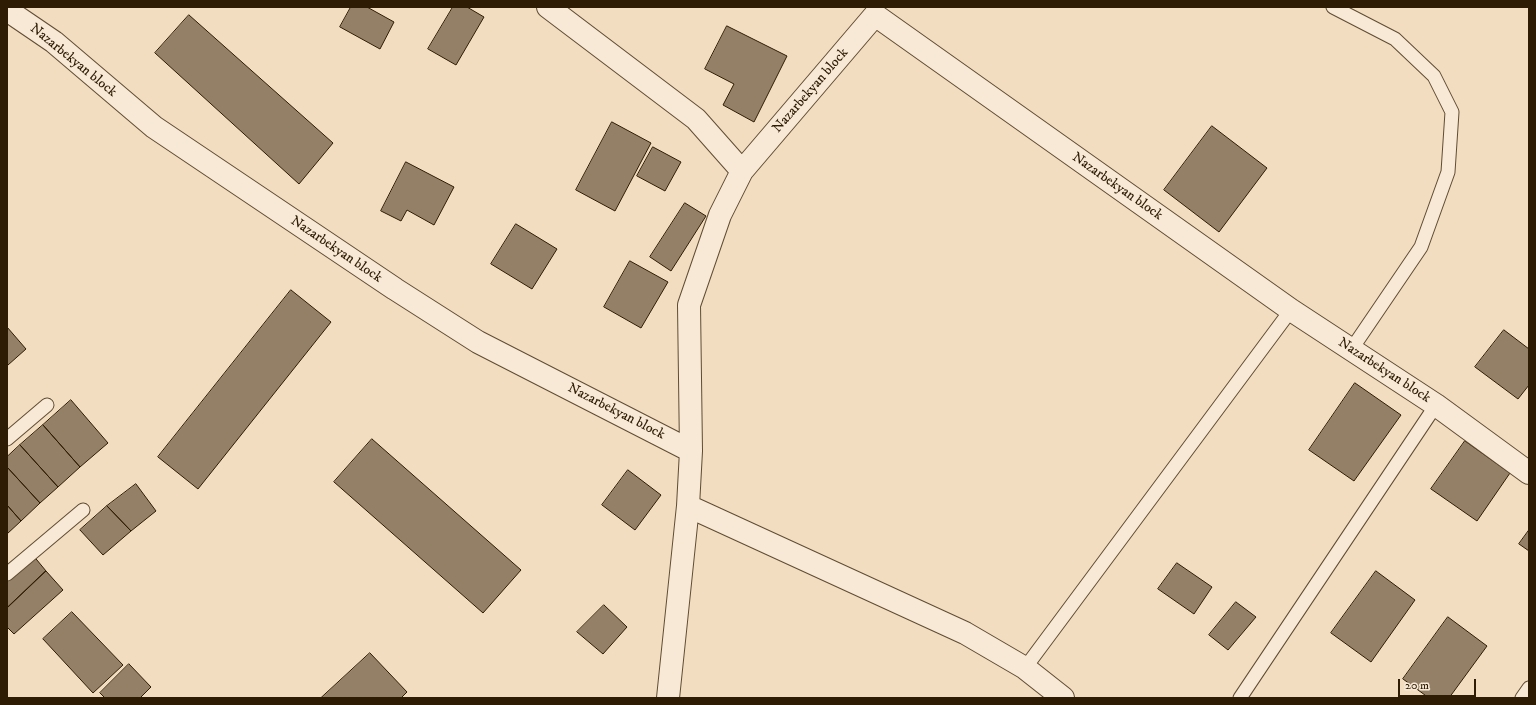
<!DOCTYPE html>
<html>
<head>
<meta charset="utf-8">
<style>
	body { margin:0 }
	#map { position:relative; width:1536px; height:705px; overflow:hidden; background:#f2ddc0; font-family:"IM FELL DW Pica",serif }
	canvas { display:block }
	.frame { position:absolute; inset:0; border:8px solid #2f1c04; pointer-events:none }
	.scale { position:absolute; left:1398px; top:679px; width:78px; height:18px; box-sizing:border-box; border:2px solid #2f1c04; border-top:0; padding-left:5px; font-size:12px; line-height:14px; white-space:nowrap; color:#2f1c04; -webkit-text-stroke:3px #f7e9d6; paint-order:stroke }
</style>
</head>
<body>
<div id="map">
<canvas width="1536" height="705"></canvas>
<div class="frame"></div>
<div class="scale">20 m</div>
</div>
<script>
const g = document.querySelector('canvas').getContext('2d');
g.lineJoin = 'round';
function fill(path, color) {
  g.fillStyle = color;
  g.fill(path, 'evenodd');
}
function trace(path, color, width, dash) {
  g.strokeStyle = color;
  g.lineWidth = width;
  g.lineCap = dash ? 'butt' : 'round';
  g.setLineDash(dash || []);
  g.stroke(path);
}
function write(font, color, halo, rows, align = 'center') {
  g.font = font + ' "IM FELL DW Pica",serif';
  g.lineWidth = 3.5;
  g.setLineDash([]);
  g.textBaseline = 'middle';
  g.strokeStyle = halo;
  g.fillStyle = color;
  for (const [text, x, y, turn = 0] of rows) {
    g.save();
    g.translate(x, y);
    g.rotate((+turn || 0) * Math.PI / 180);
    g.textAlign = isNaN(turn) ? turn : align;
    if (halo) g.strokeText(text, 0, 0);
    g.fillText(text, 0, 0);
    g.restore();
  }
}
const building = new Path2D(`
	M351,7h16l27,15 -14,27 -40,-22z
	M453,7h14l17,10 -28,48 -28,-16z
	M189,15l144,128 -34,41 -144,-131z
	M727,26l60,30 -33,66 -31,-17 11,-21 -29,-15z
	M612,122l39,21 -36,68 -39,-21z
	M1212,126l55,42 -48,64 -55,-42z
	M653,147l28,15 -16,29 -28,-15z
	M406,162l48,25 -20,38 -27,-15 -6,11 -20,-10z
	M685,203l21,13 -35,55 -21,-14z
	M516,224l41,25 -25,40 -41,-25z
	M630,261l38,21 -27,46 -37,-21z
	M291,290l40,32 -133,167 -40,-32z
	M7,327l19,22 -18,16 -1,-1z
	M1504,330l25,19v36l-11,14 -43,-32z
	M1355,383l46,32 -47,66 -45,-31z
	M71,400l37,43 -28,24 -37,-42z
	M43,425l37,42 -22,20 -38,-42z
	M372,439l149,131 -38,43 -149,-131z
	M1465,441l45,32 -33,48 -46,-32z
	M20,445l38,42 -18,16 -33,-36v-10z
	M7,467l33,36 -19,18 -14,-16z
	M628,470l33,25 -26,35 -33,-25z
	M136,484l20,27 -25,20 -24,-25z
	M7,505l14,16 -14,13z
	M107,506l24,25 -28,24 -23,-25z
	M1529,530v21l-10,-7z
	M32,554l14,17 -39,37v-31z
	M1177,563l35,24 -18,27 -36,-25z
	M46,571l17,19 -49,44 -7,-7v-19z
	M1376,571l39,29 -44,62 -40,-29z
	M1236,602l20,15 -28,33 -19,-15z
	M604,605l23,22 -24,27 -26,-22z
	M72,612l51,53 -30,28 -50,-54z
	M1448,617l39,29 -38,52h-20l-26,-19z
	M370,653l37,39 -6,6h-80z
	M129,664l22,23 -11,11h-35l-5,-5z`);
fill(building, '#948066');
trace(building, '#2f1c04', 1);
const lane = new Path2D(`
	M1333,7l62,32 39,37 18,36 -4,60 -27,75 -70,103
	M7,439l40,-34
	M7,574l76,-64
	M1025,668l266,-358
	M1240,698l196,-293
	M1522,698l7,-10`);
const street = new Path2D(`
	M548,7l148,112 46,52 -22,44 -31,90 2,146 -3,55 -20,192
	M7,10l47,32 100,85 241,162 83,53 213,109
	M742,171l133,-156 416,295 145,95 93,68
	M688,506l277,127 60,35 38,30`);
trace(lane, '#604c33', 15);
trace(street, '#604c33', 24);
trace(lane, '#f7e9d6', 13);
trace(street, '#f7e9d6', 22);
write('14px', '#2f1c04', '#f7e9d6', [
	["Nazarbekyan block",73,61,39],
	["Nazarbekyan block",811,91,-49],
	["Nazarbekyan block",1117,187,35],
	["Nazarbekyan block",336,250,34],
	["Nazarbekyan block",1384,371,33],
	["Nazarbekyan block",616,412,27]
]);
</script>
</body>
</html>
